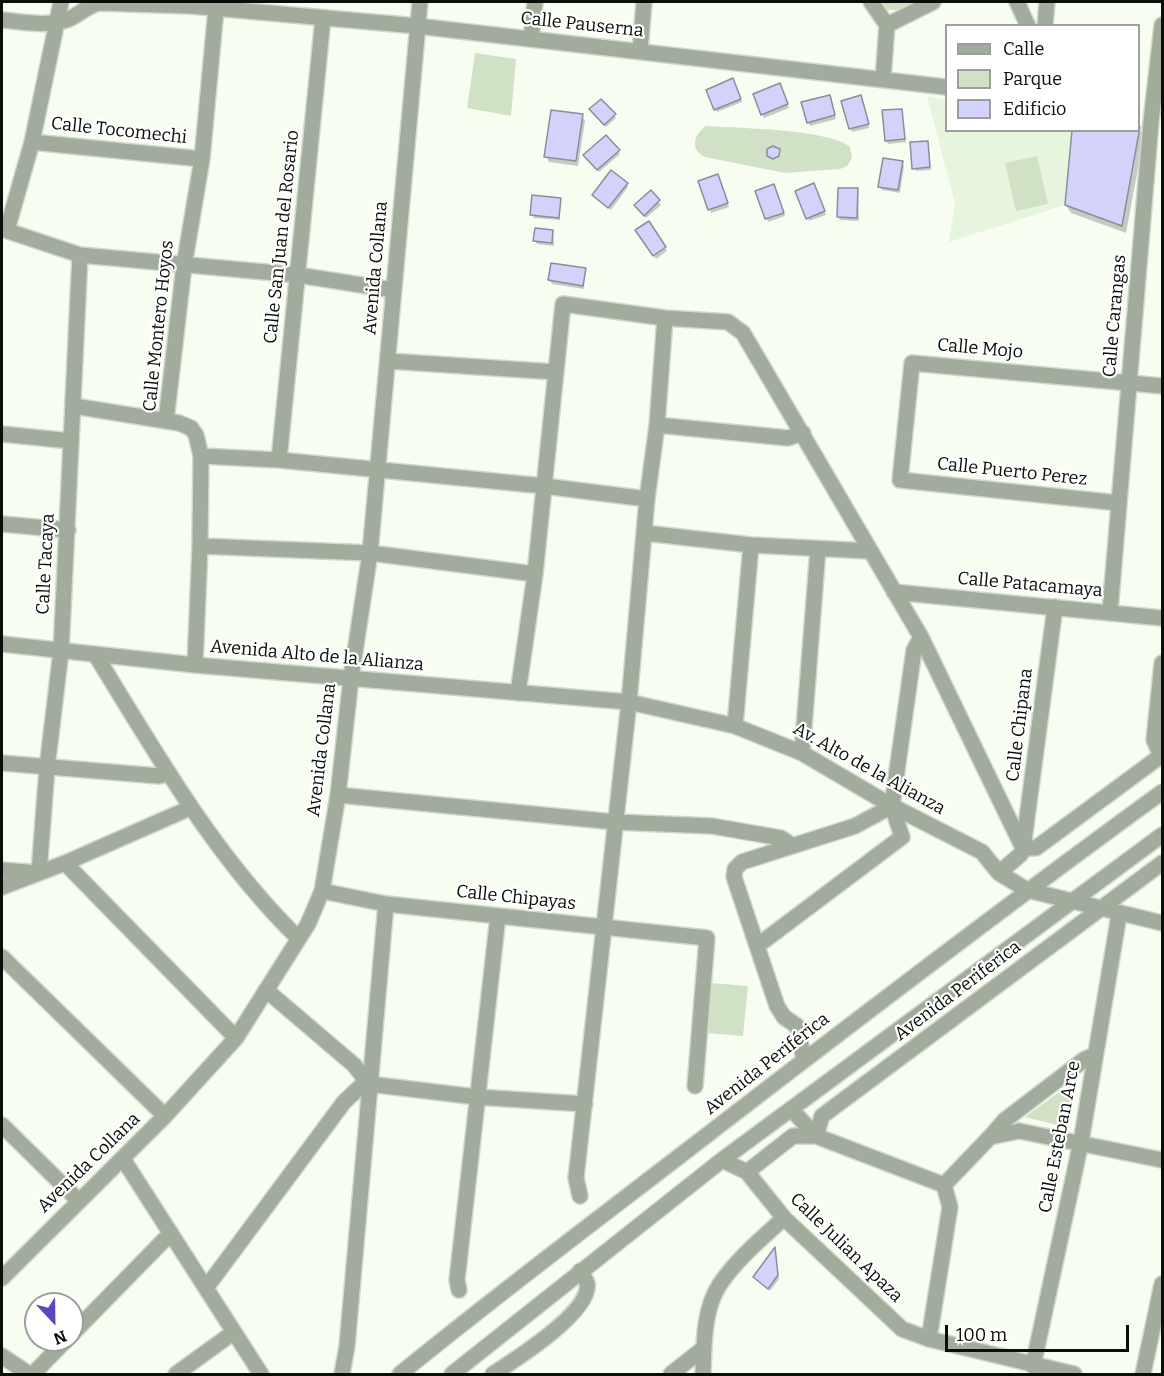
<!DOCTYPE html>
<html>
<head>
<meta charset="utf-8">
<style>
	body { margin:0 }
	#map { position:relative; width:1164px; height:1376px; overflow:hidden; background:#f7fef1; font-family:Bitter,serif }
	canvas { display:block }
	.frame { position:absolute; inset:0; border:3px solid #0a0d08; pointer-events:none }
	.legend { position:absolute; left:945px; top:24px; width:195px; height:108px; box-sizing:border-box; background:#fff; border:2px solid #9d9e9c; margin:0; padding:8px 10px; list-style:none; font-size:18px; color:#0a0d08 }
	.legend li { display:flex; align-items:center; gap:12px; height:30px }
	.legend b { width:30px; border:2px solid #9d9e9c }
	.north { position:absolute; left:24px; top:1292px; width:60px; height:60px; box-sizing:border-box; background:#fff; border:2px solid #9d9e9c; border-radius:50%; rotate:158deg; font-size:16px; font-weight:700; line-height:24px; text-align:center; color:#0a0d08 }
	.north::after { content:''; display:block; margin:auto; width:21px; height:27px; background:#5b46be; clip-path:polygon(50% 0,100% 100%,50% 72%,0 100%) }
	.scale { position:absolute; left:945px; top:1325px; width:184px; height:27px; box-sizing:border-box; border:3px solid #0a0d08; border-top:0; padding-left:8px; font-size:18px; line-height:21px; white-space:nowrap; color:#0a0d08; -webkit-text-stroke:4px #fff; paint-order:stroke }
</style>
</head>
<body>
<div id="map">
<canvas width="1164" height="1376"></canvas>
<div class="frame"></div>
<ul class="legend">
<li><b style="height:8px;background:#a2ac9c"></b>Calle</li>
<li><b style="height:16px;background:#d1e1c6"></b>Parque</li>
<li><b style="height:16px;background:#d2d2fb"></b>Edificio</li>
</ul>
<div class="north">N</div>
<div class="scale">100 m</div>
</div>
<script>
const g = document.querySelector('canvas').getContext('2d');
g.lineJoin = 'round';
function fill(path, color) {
  g.fillStyle = color;
  g.fill(path, 'evenodd');
}
function trace(path, color, width, dash) {
  g.strokeStyle = color;
  g.lineWidth = width;
  g.lineCap = dash ? 'butt' : 'round';
  g.setLineDash(dash || []);
  g.stroke(path);
}
function write(font, color, halo, rows, align = 'center') {
  g.font = font + ' Bitter,serif';
  g.lineWidth = 4.5;
  g.setLineDash([]);
  g.textBaseline = 'middle';
  g.strokeStyle = halo;
  g.fillStyle = color;
  for (const [text, x, y, turn = 0] of rows) {
    g.save();
    g.translate(x, y);
    g.rotate((+turn || 0) * Math.PI / 180);
    g.textAlign = isNaN(turn) ? turn : align;
    if (halo) g.strokeText(text, 0, 0);
    g.fillText(text, 0, 0);
    g.restore();
  }
}
fill(new Path2D(`
	M927,96l19,4v30l126,1 -7,74 -116,37 6,-38z`), '#e7f5de');
fill(new Path2D(`
	M881,2h35l-17,8h-13z
	M475,53l41,6 -5,57 -44,-8z
	M706,126c29,2 124,3 144,21l2,11 -5,8 -7,3 -55,4 -80,-16c-15,-7 -12,-22 1,-31z
	M1037,156l11,48 -32,7 -11,-48z
	M711,983l37,3 -5,50 -37,-3z
	M1073,1082l-8,45 -40,-10z`), '#d1e1c6');
fill(new Path2D(`
	M734,84l8,18 -25,10 -2,-3z
	M781,89l8,19 -25,10 -2,-4z
	M831,100l5,19 -26,7 -2,-4z
	M862,100l7,28 -17,4 -9,-30z
	M901,110l5,32 -18,2 -2,-4z
	M593,113l21,2 2,3 -10,9z
	M582,115l3,6 -7,45 -29,-4 -3,-6z
	M1139,129l5,7 -18,97 -55,-20 -5,-8z
	M927,142l4,28 -15,1 -2,-3z
	M618,151l2,3 -21,18 -12,-14z
	M902,163l2,3 -4,27 -18,-3 -2,-3z
	M720,179l9,28 -18,6 -11,-31z
	M627,184l1,3 -17,23 -18,-15z
	M816,188l10,27 -17,6 -1,-3z
	M775,189l10,27 -17,6 -11,-31z
	M858,190l1,31 -19,-1 -2,-3z
	M651,192l10,13 -15,13 -8,-9z
	M560,200v20l-26,-2 -2,-4z
	M649,223l18,28 -11,8 -19,-28z
	M553,231l1,15 -17,-2 -2,-3z
	M585,270l-1,19 -32,-5 -2,-4z
	M775,1250l4,29 -9,12 -16,-14z`), '#0003');
const building = new Path2D(`
	M733,78l8,21 -27,11 -8,-20z
	M780,83l8,21 -27,11 -8,-21z
	M830,95l5,20 -28,8 -6,-21z
	M861,95l8,29 -20,5 -8,-28z
	M601,99l15,15 -12,11 -15,-16z
	M902,109l3,30 -20,2 -3,-31z
	M551,110l32,4 -7,47 -32,-4z
	M1138,127h2l-18,99 -57,-21 7,-75h66z
	M606,135l14,15 -23,20 -14,-15z
	M928,141l2,26 -18,2 -2,-27z
	M773,146l7,3 -1,7 -6,3 -6,-3v-7z
	M883,158l20,3 -5,29 -20,-3z
	M611,170l17,13 -20,25 -16,-13z
	M718,174l10,29 -20,7 -10,-29z
	M814,183l11,28 -19,8 -11,-28z
	M774,184l10,29 -19,6 -10,-28z
	M838,188h20l-1,30 -20,-1z
	M651,190l9,10 -16,16 -10,-11z
	M532,195l29,3 -2,20 -29,-3z
	M649,221l17,26 -13,9 -18,-26z
	M535,228l18,2 -1,13 -19,-2z
	M551,263l35,5 -3,18 -35,-6z
	M775,1247l3,28 -10,14 -15,-12z`);
fill(building, '#d2d2fb');
trace(building, '#8c8c9c', 1.5);
const minor = new Path2D(`
	M871,2l16,23
	M1017,2l11,24
	M2,20c22,2 46,7 67,-1 11,-5 18,-13 30,-16l92,3 226,20 529,61
	M1045,26l2,-24
	M531,39l4,-37
	M640,51l4,-49
	M883,79l4,-54 46,-23
	M32,142l170,17
	M2,229l78,26 218,20 95,15
	M7,230l25,-88 29,-140
	M388,361l168,11
	M74,406l105,17 12,5 5,7 5,21 -1,90 -5,119
	M166,421l18,-155 18,-107 14,-150
	M657,425l131,13 15,-5
	M2,434l69,7
	M201,456l78,4 265,26 103,13
	M279,460l44,-442
	M1119,503l-219,-23 12,-117 250,23
	M2,524l66,6
	M645,533l106,12 118,6
	M200,546l170,7 165,21
	M894,592l268,26
	M1055,607l-32,241h13l126,-93
	M1110,611l41,-489 11,-97
	M2,644l193,21 434,37 106,24 67,27 90,53 90,46 17,21 28,17 135,33
	M95,654c61,99 119,202 203,284
	M518,693l17,-119 28,-270 102,14 63,4 15,11 178,304 102,211 -2,6 -22,19
	M735,726l16,-181
	M802,753l16,-204
	M1161,756l-7,-16 8,-77
	M2,763l157,13 9,-2
	M338,795l277,27 97,4 69,12 12,8
	M65,863l171,175
	M2,870l37,3 8,-105 14,-117 19,-396
	M2,887l63,-24 125,-55
	M322,891l64,13 321,34 -12,148
	M757,946l145,-109 -10,-31 22,-156 7,-13
	M2,957l163,159
	M266,990l88,75 15,19
	M804,1060l-7,-34 -13,-9 -7,-11 -43,-129 1,-8 7,-7 113,-36 37,-20
	M791,1109l25,27 6,-20 340,-253
	M2,1125l76,75
	M990,1137l15,-17 80,-61 10,-4
	M123,1159l138,215
	M722,1160l25,12 46,-36h23l128,49
	M747,1172l37,46 118,111 27,10 145,35
	M944,1185l46,-48 29,-6 143,29
	M580,1196l-4,-18 53,-476 18,-203 10,-74 8,-107
	M2,1278l163,-162 71,-78 72,-114 14,-33 16,-96 13,-117 19,-125 50,-551
	M206,1288l138,-186 17,-16 8,-2 108,13 108,7
	M459,1290l-2,-10 41,-364
	M72,1334l99,-101
	M929,1339l21,-132 -6,-22
	M2,1356l27,18
	M1033,1366l48,-224 38,-227
	M33,1374l33,-34
	M176,1374l58,-42
	M342,1374l5,-28 39,-442
	M400,1374c93,-76 190,-149 285,-222 158,-122 316,-243 477,-360
	M452,1374l270,-214 440,-325
	M493,1374c20,-13 100,-63 94,-91 -1,-4 -5,-8 -7,-12
	M671,1374l33,-26
	M703,1374c1,-28 0,-65 17,-90 17,-25 42,-46 64,-66
	M1143,1374l19,-90`);
trace(minor, '#d1d7cc', 18);
trace(minor, '#a2ac9c', 15);
write('18px', '#0a0d08', '#fff', [
	["Calle Pauserna",582,25,6],
	["Calle Tocomechi",119,131,6],
	["Calle San Juan del Rosario",282,237,-84],
	["Avenida Collana",376,268,-85],
	["Calle Carangas",1115,316,-85],
	["Calle Montero Hoyos",159,326,-84],
	["Calle Mojo",980,349,5],
	["Calle Puerto Perez",1012,472,6],
	["Calle Tacaya",46,564,-87],
	["Calle Patacamaya",1030,585,5],
	["Avenida Alto de la Alianza",317,656,5],
	["Calle Chipana",1020,725,-83],
	["Avenida Collana",322,750,-83],
	["Av. Alto de la Alianza",869,769,29],
	["Calle Chipayas",516,898,6],
	["Avenida Periferica",958,991,-37],
	["Avenida Periférica",767,1064,-38],
	["Calle Esteban Arce",1060,1137,-79],
	["Avenida Collana",89,1163,-44],
	["Calle Julian Apaza",846,1248,44]
]);
</script>
</body>
</html>
